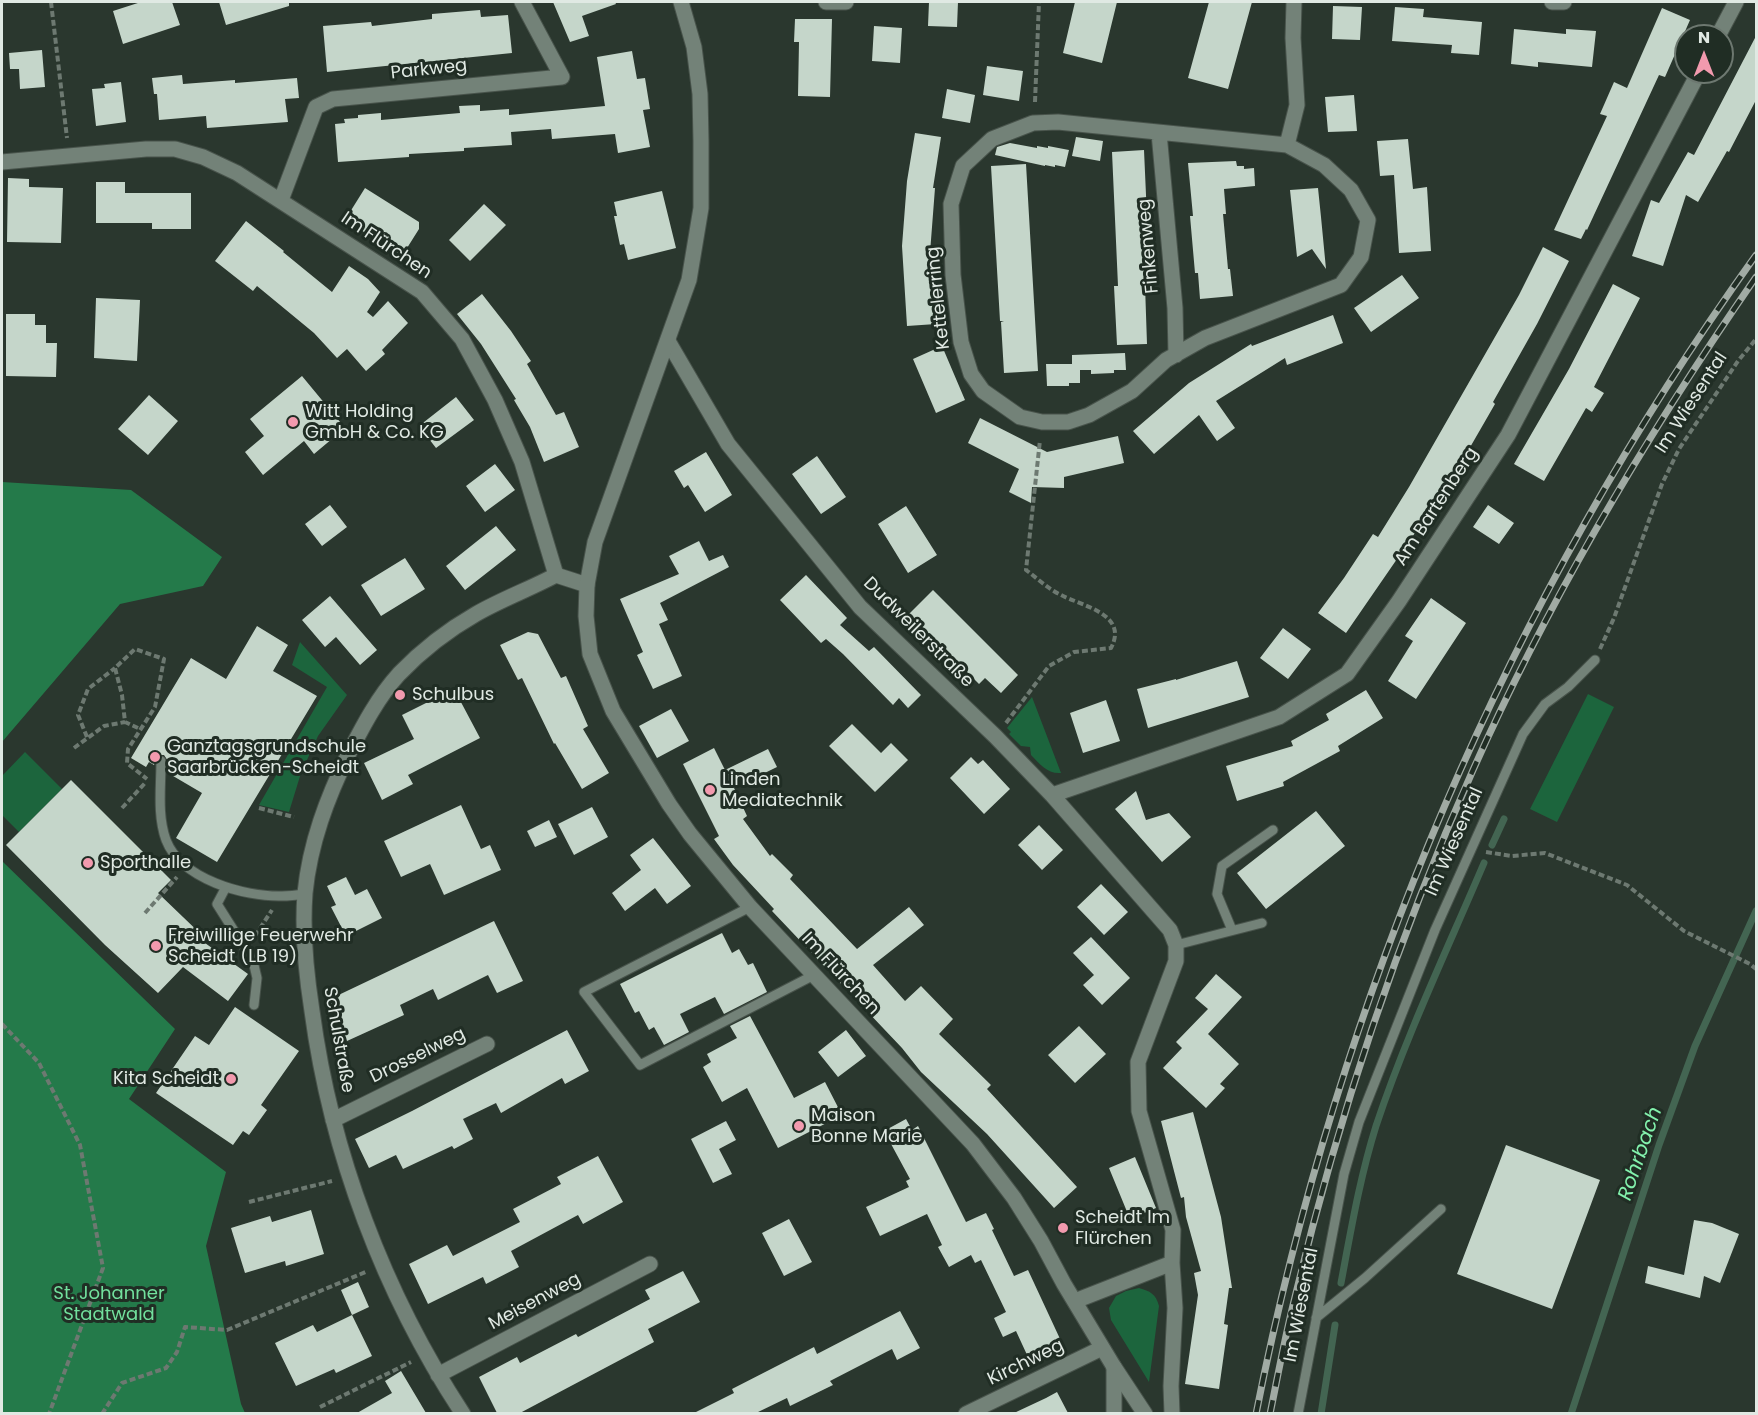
<!DOCTYPE html>
<html>
<head>
<meta charset="utf-8">
<style>
	body { margin:0 }
	#map { position:relative; width:1758px; height:1415px; overflow:hidden; background:#2a372e; font-family:Poppins,sans-serif }
	canvas { display:block }
	.frame { position:absolute; inset:0; border:3px solid #e0e9e3; pointer-events:none }
	.north { position:absolute; left:1674px; top:24px; width:60px; height:60px; box-sizing:border-box; background:#202d24; border:2px solid #6d7870; border-radius:50%; rotate:0deg; font-size:16px; font-weight:700; line-height:24px; text-align:center; color:#e0e9e3 }
	.north::after { content:''; display:block; margin:auto; width:21px; height:27px; background:#f29aae; clip-path:polygon(50% 0,100% 100%,50% 72%,0 100%) }
</style>
</head>
<body>
<div id="map">
<canvas width="1758" height="1415"></canvas>
<div class="frame"></div>
<div class="north">N</div>
</div>
<script>
const g = document.querySelector('canvas').getContext('2d');
g.lineJoin = 'round';
function fill(path, color) {
  g.fillStyle = color;
  g.fill(path, 'evenodd');
}
function trace(path, color, width, dash) {
  g.strokeStyle = color;
  g.lineWidth = width;
  g.lineCap = dash ? 'butt' : 'round';
  g.setLineDash(dash || []);
  g.stroke(path);
}
function write(font, color, halo, rows, align = 'center') {
  g.font = font + ' Poppins,sans-serif';
  g.lineWidth = 6;
  g.setLineDash([]);
  g.textBaseline = 'middle';
  g.strokeStyle = halo;
  g.fillStyle = color;
  for (const [text, x, y, turn = 0] of rows) {
    g.save();
    g.translate(x, y);
    g.rotate((+turn || 0) * Math.PI / 180);
    g.textAlign = isNaN(turn) ? turn : align;
    if (halo) g.strokeText(text, 0, 0);
    g.fillText(text, 0, 0);
    g.restore();
  }
}
fill(new Path2D(`
	M300,642l47,53 -29,41 -17,37 -12,39 -30,-7 68,-118 -35,-22z
	M1588,694l26,13 -57,115 -27,-13z
	M1032,697l29,76c-14,1 -21,-9 -30,-18l-1,-8 -9,-1 -12,-12 2,-2 -4,-4z
	M25,752l37,37 -43,43 -17,-17v-39z
	M1139,1288c11,3 17,6 20,18l-10,76 -38,-62 -2,-12 7,-12 10,-5z`), '#1c653d');
fill(new Path2D(`
	M2,482l129,8 91,67 -19,29 -83,18 -118,138z
	M2,861l173,168 -46,70 97,73 -20,74 35,158 4,9h-243z`), '#247a4a');
trace(new Path2D(`
	M1492,845l12,-26
	M1341,1283c10,-53 19,-106 35,-157 30,-90 71,-176 108,-263
	M1321,1414l14,-89
	M1571,1414l88,-269 36,-99 61,-135`), '#436552', 7);
fill(new Path2D(`
	M141,2h31l8,23 -57,19 -10,-33z
	M219,2h70v4l-63,19z
	M553,2h62l1,2 -34,12 7,20 -19,6z
	M929,2h29l-1,25 -29,-1z
	M1075,2h42l-15,61 -39,-10z
	M1209,2h43l-24,87 -40,-11z
	M1333,6l29,1 -2,33 -28,-1z
	M1395,7l29,2 -1,8 59,5 -3,33 -28,-2 1,-8 -60,-4z
	M1662,8l28,12 -25,57 -6,-2 -72,155 -1,-1 -5,10 -27,-9 53,-114 -7,-2 14,-32 13,6z
	M480,10l1,7 27,-2 4,38 -185,19 -4,-46 48,-4 1,4 60,-7v-5z
	M795,19h37l-2,78 -32,-1 1,-54h-5z
	M874,26l28,2 -2,35 -28,-2z
	M1514,29l52,5v-5l30,2 -4,36 -54,-5v5l-27,-3z
	M1756,36v64l-27,52 -2,-1 -29,51 -12,-7 -23,71 -31,-10 19,-56 8,3 29,-51 6,3z
	M42,50l3,37 -25,2 -1,-20h-9l-1,-16z
	M632,51l5,28 8,-1 5,31 -7,1 7,37 -32,6 -3,-19 -63,5 -1,-10 -40,3 1,13 -48,3v3l-55,3v3l-71,5 -3,-38 10,-1 -1,-4 14,-1v-3l23,-2v7l79,-7 -1,-7 21,-1v6l29,-2v6l96,-9 -8,-49z
	M987,66l36,5 -4,30 -36,-6z
	M182,75l1,9 52,-4v3l62,-5 2,20 -14,1 3,23 -81,6 -1,-12 -47,4 -2,-26h-3l-2,-16z
	M121,82l5,40 -30,4 -4,-37 13,-1 -1,-4z
	M947,89l28,6 -5,28 -28,-5z
	M1354,95l3,36 -29,1 -3,-35z
	M915,133l26,4 -8,51h2l-6,78h4l3,58 -29,2 -5,-80 5,-65z
	M1076,137l27,4 -3,20 -28,-5z
	M1408,139l5,50 14,-2 4,64 -32,2 -5,-78 -14,1 -3,-35z
	M1010,143l27,5v-2l11,2v-2l21,4 -4,17 -10,-2v2l-10,-2v1l-50,-11 2,-8z
	M1144,150l6,135h-5l2,59 -30,1 -3,-59h4l-6,-134z
	M1236,161l1,5h7v3l10,-1 1,18 -31,3 2,25h-3l5,55h2l3,27 -33,3 -2,-26h-3l-5,-57h3l-5,-53z
	M1026,164l12,207 -34,2 -3,-51 3,-1h-4l-9,-155z
	M8,178l21,1v8l34,1 -2,55 -54,-1z
	M96,182h29v11h66v36h-39v-6h-56z
	M365,188l54,34v7l-17,27 -57,-36z
	M1318,188l3,29 5,52 -14,-20 -15,8 -7,-67z
	M662,191l14,57 -48,12 -4,-16 -4,1 -6,-29h3l-3,-14z
	M484,204l22,21 -36,36 -21,-21z
	M246,221l38,30 -1,1 49,40 17,-26 19,13 12,13 -13,20 6,5 15,-16 20,22 -26,27 3,4 -19,17 -19,-22 -10,9 -23,-25 -57,-47 -4,5 -38,-30z
	M1543,247l26,14 -32,63 -44,78 2,2 -34,59 -42,68 -2,-1 -71,103 -28,-20 26,-35 29,-44 5,3 31,-50 110,-192z
	M1402,275l17,23 -48,34 -17,-24z
	M1613,284l27,14 -46,89 10,6 -12,19 -6,-4 -42,73 -30,-17 55,-95z
	M482,294l29,37 20,30 -4,3 29,51 8,-3 15,35 -35,15 -14,-35 -16,-27 2,-1 -35,-55 -24,-30z
	M96,298l44,2 -3,61 -43,-3z
	M6,314h29v11h11v18h11l-1,34 -50,-1z
	M1333,315l10,28 -56,22 -2,-7 -69,43 19,27 -18,13 -18,-26 -45,39 -21,-23 56,-48 62,-39 1,2z
	M942,346l23,54 -29,13 -23,-54z
	M1125,353l1,17h-12v3l-23,1v-4h-11v13h-11v3h-22l-1,-22h26v-9z
	M302,376l43,52 -31,26 -10,-13 -41,34 -18,-23 19,-16 -14,-17z
	M149,395l29,26 -30,34 -30,-26z
	M456,397l18,23 -38,28 -17,-22z
	M980,418l67,34 71,-16 6,27 -60,14v11l-32,-1 -1,16 -22,-11 10,-23 -51,-26z
	M706,452l26,43 -27,17 -17,-27 -4,3 -10,-17z
	M817,456l29,41 -25,17 -29,-40z
	M495,464l20,26 -30,22 -19,-26z
	M330,505l17,22 -25,19 -17,-22z
	M1488,505l26,18 -15,21 -26,-17z
	M906,506l31,49 -29,18 -30,-49z
	M496,526l20,24 -51,40 -19,-24z
	M699,541l10,20 14,-6 6,12 -69,36 8,17 -9,4 23,52 -29,13 -16,-34 6,-3 -23,-53 59,-25 -10,-18z
	M405,558l20,31 -44,27 -20,-31z
	M806,575l41,43 -7,7 29,26 5,-4 47,48 -13,13 -9,-10 -6,7 -50,-51 -17,-15 -5,4 -41,-43z
	M933,590l85,85 -17,18 -16,-15 -6,6 -70,-70z
	M330,596l47,54 -17,15 -24,-28 -11,10 -23,-27z
	M1431,598l35,25 -50,76 -28,-18 25,-40 -8,-5z
	M257,626l31,19 -15,26 44,25 -100,166 -41,-24 26,-45 -34,-20v-12l-4,-6h-7l-3,10 -5,-3 -3,5 -15,-9 60,-100 35,21z
	M1283,628l28,21 -23,30 -28,-21z
	M528,632l10,2 23,44 5,-2 22,50 -5,3 26,44 -27,16 -27,-46 -1,1 -32,-66 -4,2 -18,-35z
	M1237,661l12,36 -101,31 -11,-39 39,-10v1z
	M454,689l26,49 -72,37 5,9 -31,16 -18,-37 50,-24 -12,-24z
	M1366,690l17,28 -45,28 2,5 -57,31 1,4 -47,15 -11,-35 67,-20 -2,-5 38,-21 -3,-6z
	M1106,700l14,41 -37,12 -13,-40z
	M671,709l18,32 -32,17 -18,-32z
	M852,724l29,29 10,-10 17,17 -33,32 -46,-46z
	M714,748l11,22 43,-21 9,18 -43,21 13,28 -4,3 27,37 2,-2 21,21 -3,4 67,70 52,-42 15,18 -51,40 32,36 16,-15 32,33 -14,15 52,51 -4,4 90,98 -23,21 -67,-74 -66,-62 -19,-24 -130,-137 2,-2 -41,-44 -19,-26 5,-3 -36,-72z
	M971,757l7,7 5,-4 27,29 -26,25 -34,-36z
	M71,780l100,100 -13,13 50,48 -3,2 43,31 -20,27 -45,-34 -25,26 -53,-48 -99,-100z
	M1136,791l10,29 23,-7 22,24 -29,25 -47,-53z
	M461,805l20,44 9,-4 11,25 -57,25 -14,-31 -29,13 -17,-36z
	M592,807l16,30 -34,18 -16,-31z
	M1316,811l29,35 -79,63 -29,-36z
	M549,820l8,17 -22,10 -8,-16z
	M1039,825l24,25 -21,20 -24,-25z
	M653,838l38,48 -24,18 -12,-16 -30,23 -13,-18 29,-23 -11,-15z
	M346,877l9,18 12,-6 15,29 -36,18 -15,-29 5,-2 -9,-19z
	M1101,884l27,28 -24,23 -27,-28z
	M494,921l29,60 -26,12 -9,-18 -50,25 -5,-11 -33,16 4,10 -57,26 -19,-41z
	M722,933l10,20 7,-4 9,16 5,-2 14,29 -43,22 -9,-17 -35,17 9,18 -25,13 -10,-18 -5,3 -10,-19 -4,2 -15,-29z
	M1091,937l39,41 -28,27 -19,-20 11,-10 -21,-22z
	M1216,974l26,23 -34,37 31,30 -19,20 5,4 -19,20 -43,-40 19,-20 -6,-6 32,-33 -13,-11z
	M235,1007l64,44 -38,54 6,5 -18,25 -6,-4 -10,14 -77,-52 39,-57 14,9z
	M750,1016l44,82 31,-16 17,33 -64,33 -31,-60 -25,14 -19,-35 8,-5 -4,-8 30,-16 -7,-12z
	M1079,1026l27,28 -31,29 -27,-28z
	M567,1030l22,41 -24,13 -3,-6 -61,35 -5,-10 -33,16 10,20 -19,10 -2,-3 -49,23 -7,-14 -27,13 -14,-29 57,-28z
	M846,1030l20,26 -28,21 -20,-25z
	M1193,1112l28,105 11,71h-3l-5,36 4,1 -9,64 -34,-5 13,-89 -4,-22 7,-2 -15,-54 -2,-20 -3,1 -20,-77z
	M906,1119l6,11 6,-4 48,96 20,-9 8,16 -2,1 22,46 14,-6 33,71 -33,16 -12,-26 -13,6 -9,-19 12,-6 -25,-52 -6,3 -4,-8 -22,12 -11,-20 4,-2 -15,-31 -47,22 -14,-29 43,-20 -3,-6 4,-2 -26,-48z
	M726,1121l10,19 -17,9 13,25 -19,9 -22,-44z
	M1506,1145l94,35 -48,129 -95,-35z
	M598,1156l25,46 -40,22 -5,-9 -67,36 8,16 -33,17 -3,-7 -55,27 -19,-40 38,-19 6,11 67,-34 -7,-13 48,-25 -4,-7z
	M1135,1157l21,51 -26,11 -21,-51z
	M311,1210l13,44 -38,12 -1,-5 -40,12 -14,-45 39,-12 2,6z
	M789,1219l23,43 -28,14 -22,-43z
	M1694,1220l18,3 27,11 -19,49 -16,-7 -4,22 -55,-15 3,-17 36,9z
	M683,1271l17,31 -52,27 6,13 -134,71h-23l-18,-36 38,-20 3,6 56,-29 2,3 72,-38 -5,-9z
	M358,1282l11,25 -17,8 20,41 -36,17 -2,-4 -38,17 -21,-43 38,-18 4,7 35,-17 -11,-25z
	M900,1311l20,37 -23,12 -5,-11 -62,32 3,4 -43,21 -3,-8 -31,15h-62l40,-20 -2,-4 82,-42 3,7z
	M401,1371l25,42h-69l35,-20 -7,-12z
	M1057,1392l11,21h-54l32,-15z`), '#c5d6ca');
const service = new Path2D(`
	M161,761c0,26 -4,54 5,79 15,39 78,57 116,56 8,0 16,-1 23,-2
	M226,887l-9,17 36,57 4,17 -3,27
	M750,907l-166,85 56,73 174,-90
	M1232,930l-15,-36 5,-28 51,-36
	M1176,945l86,-22
	M1316,1318l49,-40 76,-69
	M1298,1414l46,-240 15,-52 76,-192 88,-196 22,-30 23,-17 27,-27`);
const minor = new Path2D(`
	M826,2h20
	M1552,2h12
	M1718,36l18,-34
	M1058,122l229,23 37,20 27,25 17,30 -7,37 -20,28 -136,53 -39,22 -34,31 -43,24 -21,7h-26l-22,-5 -37,-26 -12,-17 -10,-32 -8,-67 -2,-71 12,-38 29,-27 41,-16z
	M1159,133l16,175 1,47
	M1287,145l10,-40 -4,-67 1,-36
	M2,162l144,-13h29l28,8 34,16 185,119 40,47 33,61 27,62 34,113
	M281,200l35,-93 17,-8 229,-22 -40,-75
	M668,341l60,103 132,163 135,129 57,59 118,135 6,15v16l-38,101 1,49 34,119 -1,33 3,45 -4,78 1,28
	M556,575l31,10
	M1052,795l227,-78 68,-43 52,-73 109,-166 191,-363
	M333,1120l154,-76
	M1075,1301l97,-38
	M1114,1367v47
	M438,1375l212,-111
	M463,1414c-79,-120 -132,-261 -151,-403 -6,-38 -10,-79 -7,-118 5,-50 22,-95 44,-140 14,-27 29,-56 50,-79 23,-24 49,-44 77,-60 26,-15 54,-25 80,-39
	M966,1414l136,-66`);
const tertiary = new Path2D(`
	M681,2l13,45 6,47 1,47v67l-12,72 -94,262 -8,43 -1,31 4,38 23,57 56,93 21,30 60,73 223,237 41,54 27,43 23,43 50,83 31,47`);
trace(service, '#48534b', 11);
trace(minor, '#48534b', 17);
trace(tertiary, '#48534b', 17);
trace(new Path2D(`
	M51,2l16,136
	M1035,102l4,-100
	M1600,649l14,-31 48,-134 17,-35 59,-88 18,-22
	M1006,723l43,-57 25,-14 37,-4c18,-34 -29,-42 -50,-53 -13,-6 -24,-17 -35,-25l14,-130
	M138,728l-13,-6 -3,-27 -7,-27 20,-19 29,10 -9,48 -27,42 -1,14 20,16
	M87,737l-9,-22 10,-26 27,-21
	M74,748l30,-22 21,-4
	M122,808l24,-26
	M259,808l35,9
	M1486,852l26,4 33,-3 82,32 57,46 66,33 6,5
	M145,913l32,-36
	M255,936l17,-26
	M2,1024l37,39 41,82 23,123 -54,146
	M249,1202l83,-21
	M320,1407l91,-45
	M102,1414l20,-31 44,-15 11,-16 8,-25 42,3 141,-59`), '#6d7971', 4, [6, 3]);
trace(service, '#738278', 9);
trace(minor, '#738278', 15);
trace(tertiary, '#738278', 15);
const rail = new Path2D(`
	M1256,1414c83,-418 252,-814 500,-1159
	M1270,1414c8,-39 15,-78 25,-117 43,-180 102,-357 178,-527 77,-173 175,-337 283,-493`);
trace(rail, '#a1aba4', 7);
trace(rail, '#202d24', 4.5, [14]);
for (const [x, y, r, color] of [
	[293,422,6,"#f29aae"],
	[400,695,6,"#f29aae"],
	[155,757,6,"#f29aae"],
	[710,790,6,"#f29aae"],
	[88,863,6,"#f29aae"],
	[156,946,6,"#f29aae"],
	[231,1079,6,"#f29aae"],
	[799,1126,6,"#f29aae"],
	[1063,1228,6,"#f29aae"]
]) {
  const dot = new Path2D();
  dot.arc(x, y, r, 0, 2 * Math.PI);
  g.fillStyle = color;
  g.fill(dot);
  trace(dot, '#202d24', 2);
}
write('18px', '#e0e9e3', '#202d24', [
	["Parkweg",429,70,-6],
	["Im Flürchen",386,246,34],
	["Finkenweg",1149,246,-95],
	["Kettelerring",939,298,-96],
	["Im Wiesental",1692,403,-57],
	["Am Bartenberg",1437,507,-57],
	["Dudweilerstraße",918,633,45],
	["Im Wiesental",1455,842,-66],
	["Im Flürchen",840,974,47],
	["Schulstraße",338,1040,80],
	["Drosselweg",418,1056,-26],
	["Meisenweg",535,1302,-28],
	["Im Wiesental",1302,1305,-79],
	["Kirchweg",1026,1363,-26]
]);
write('18px', '#e0e9e3', '#202d24', [
	["Witt Holding",305,412],
	["GmbH & Co. KG",305,433],
	["Schulbus",412,695],
	["Ganztagsgrundschule",167,747],
	["Saarbrücken-Scheidt",167,768],
	["Linden",722,780],
	["Mediatechnik",722,801],
	["Sporthalle",100,863],
	["Freiwillige Feuerwehr",168,936],
	["Scheidt (LB 19)",168,957],
	["Kita Scheidt",219,1079,"right"],
	["Maison",811,1116],
	["Bonne Marie",811,1137],
	["Scheidt Im",1075,1218],
	["Flürchen",1075,1239]
], 'left');
write('18px', '#72e09d', '#202d24', [
	["St. Johanner",109,1294],
	["Stadtwald",109,1315]
]);
write('italic 20px', '#83f2ad', '#202d24', [
	["Rohrbach",1641,1154,-71]
]);
</script>
</body>
</html>
